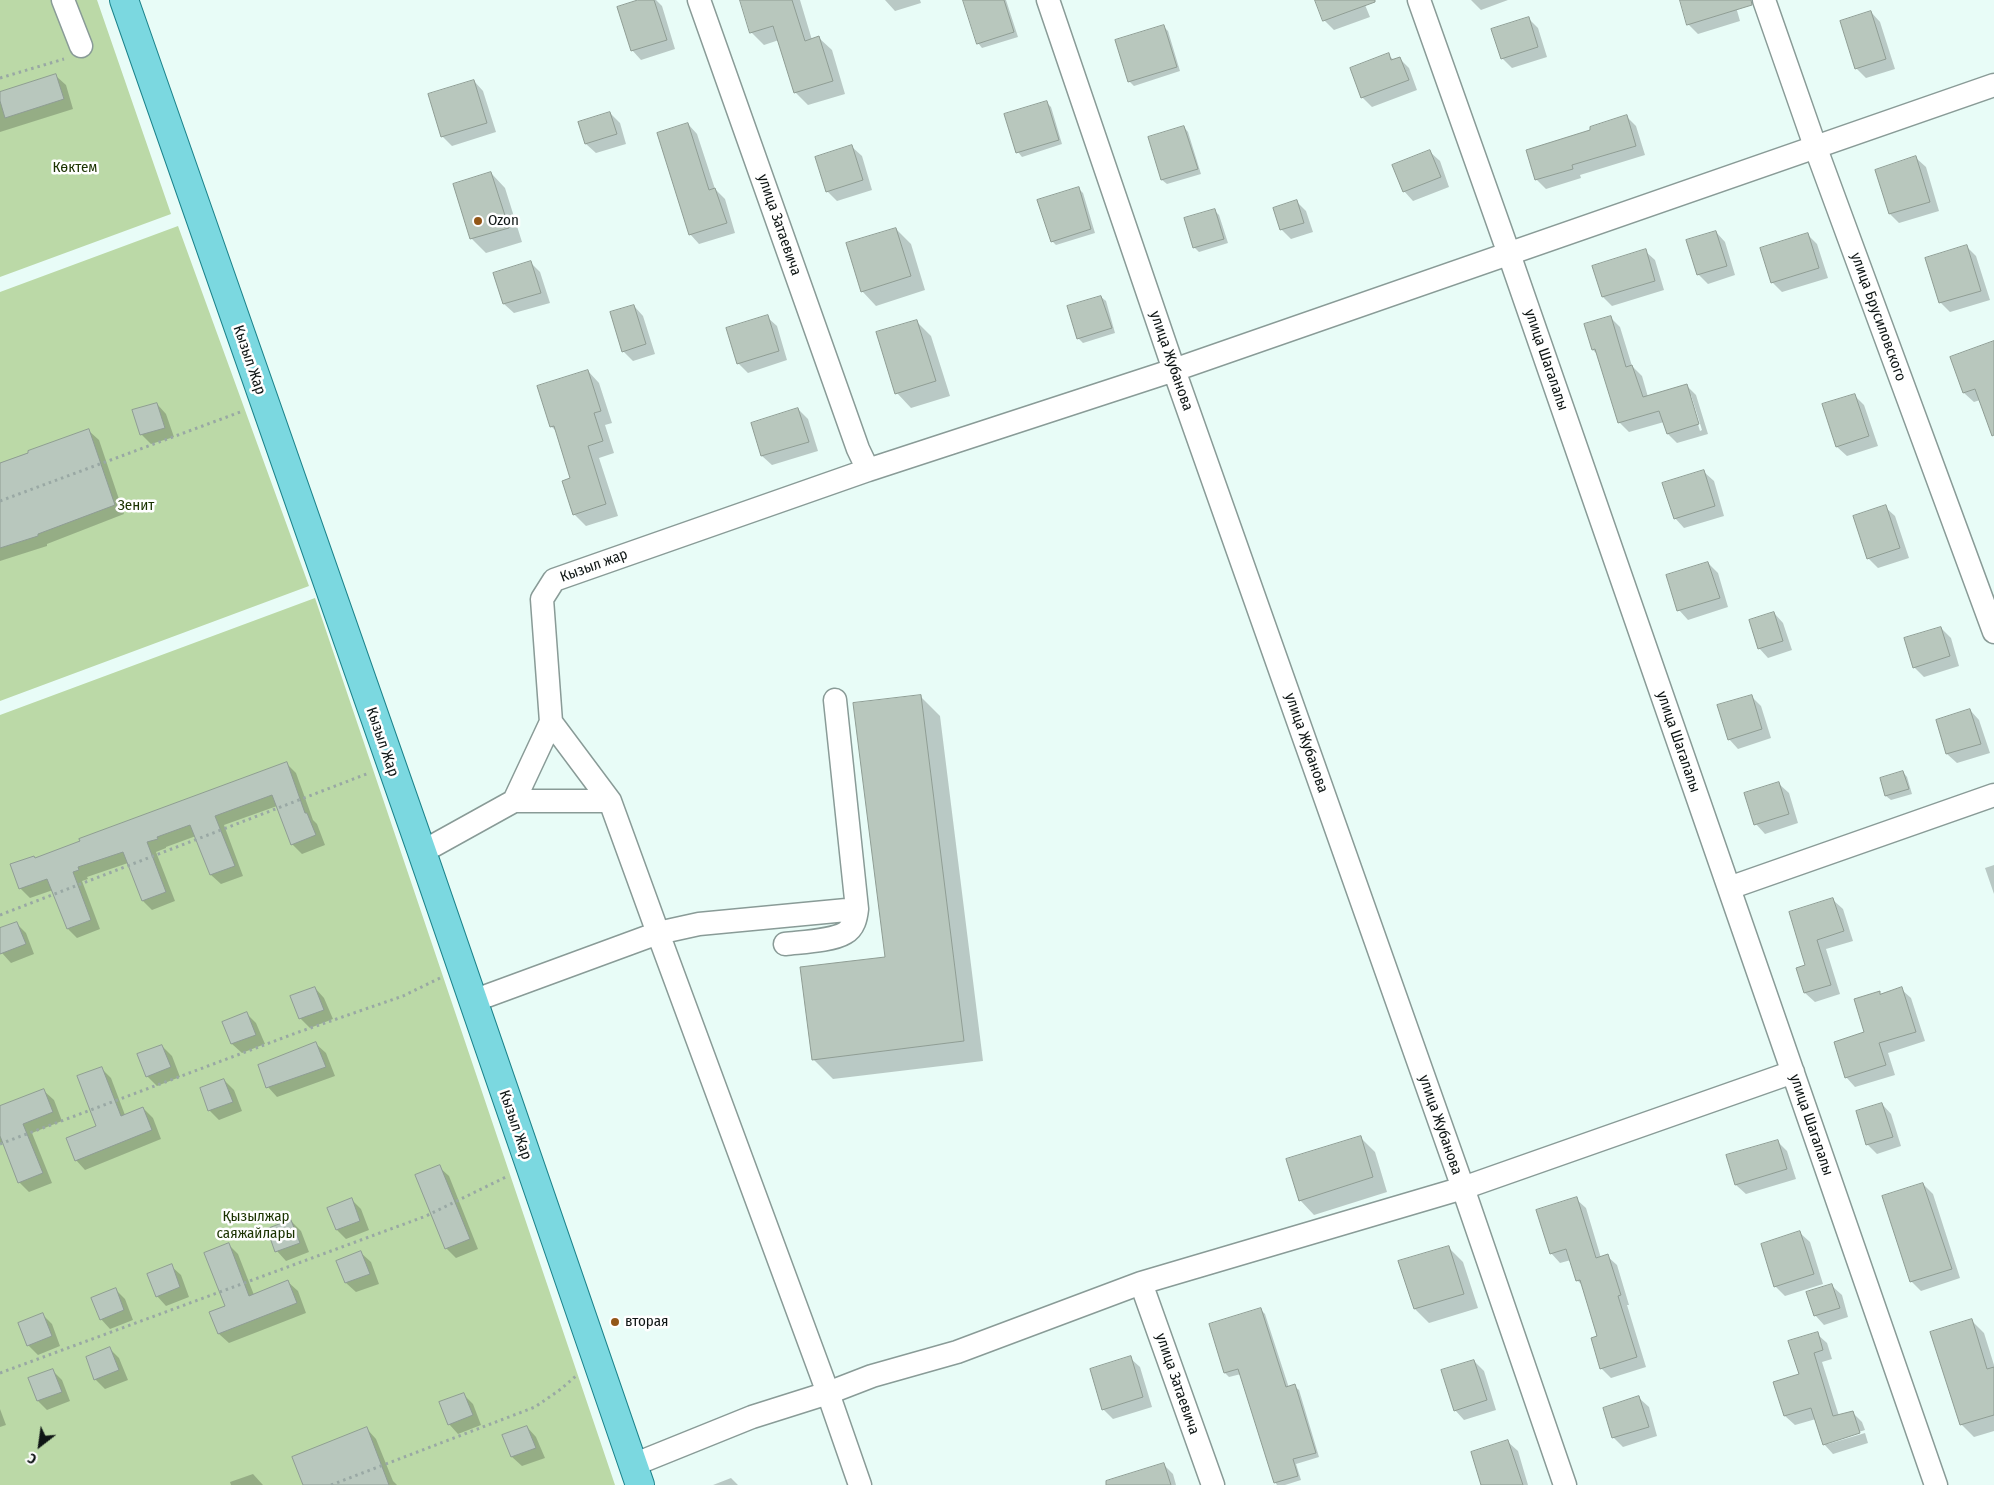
<!DOCTYPE html>
<html>
<head>
<meta charset="utf-8">
<style>
	body { margin:0 }
	#map { position:relative; width:1994px; height:1485px; overflow:hidden; background:#e8fcf7; font-family:"Fira Sans Condensed",sans-serif }
	canvas { display:block }
	.north { position:absolute; left:15px; top:1420px; width:50px; height:50px; -webkit-text-stroke:4px #fff; paint-order:stroke; rotate:210deg; font-size:14px; font-weight:700; line-height:20px; text-align:center; color:#0f1615 }
	.north::after { content:''; display:block; margin:auto; width:18px; height:22px; background:#0f1615; clip-path:polygon(50% 0,100% 100%,50% 72%,0 100%) }
</style>
</head>
<body>
<div id="map">
<canvas width="1994" height="1485"></canvas>
<div class="north">С</div>
</div>
<script>
const g = document.querySelector('canvas').getContext('2d');
g.lineJoin = 'round';
function fill(path, color) {
  g.fillStyle = color;
  g.fill(path, 'evenodd');
}
function trace(path, color, width, dash) {
  g.strokeStyle = color;
  g.lineWidth = width;
  g.lineCap = dash ? 'butt' : 'round';
  g.setLineDash(dash || []);
  g.stroke(path);
}
function write(font, color, halo, rows, align = 'center') {
  g.font = font + ' "Fira Sans Condensed",sans-serif';
  g.lineWidth = 5;
  g.setLineDash([]);
  g.textBaseline = 'middle';
  g.strokeStyle = halo;
  g.fillStyle = color;
  for (const [text, x, y, turn = 0] of rows) {
    g.save();
    g.translate(x, y);
    g.rotate((+turn || 0) * Math.PI / 180);
    g.textAlign = isNaN(turn) ? turn : align;
    if (halo) g.strokeText(text, 0, 0);
    g.fillText(text, 0, 0);
    g.restore();
  }
}
fill(new Path2D(`
	M0,0h97l74,214 -171,63z
	M178,226l131,360 -309,115v-409z
	M315,598l300,887h-615v-770z`), '#bbd9a7');
fill(new Path2D(`
	M642,0h14l6,6 13,43 -34,11 -9,-10z
	M741,0h59l12,40 7,-2 13,12 13,44 -37,11 -13,-13 -16,-52 -15,5 -13,-13z
	M885,0h35l1,3 -26,8z
	M965,0h41l12,37 -36,11 -4,-5z
	M1317,0h46l7,17 -36,13 -10,-10z
	M1471,0h37l-27,10z
	M1681,0h53l6,21 -42,13 -9,-9z
	M1871,12l9,10 15,47 -29,9 -10,-10z
	M1528,18l10,10 9,29 -35,11 -10,-10z
	M1163,26l5,5 12,40 -46,15 -5,-5z
	M1388,55l6,5 6,-1 9,9 8,22 -45,17 -10,-10z
	M56,76l10,9 7,24 -73,23v-39z
	M474,81l9,10 13,41 -44,14 -10,-10z
	M1046,102l5,5 11,37 -40,13 -4,-5z
	M610,113l10,10 6,21 -30,9 -10,-9 -6,-21z
	M1627,117l9,9 9,29 -65,20 1,3 -35,11 -10,-10z
	M688,124l9,10 18,55 10,10 10,34 -36,11 -9,-10z
	M1184,127l4,5 13,42 -34,10 -5,-4 -12,-43z
	M852,147l10,9 10,34 -35,11 -10,-10z
	M1430,152l10,9 9,26 -36,14 -9,-10z
	M1916,158l10,9 13,44 -40,12 -9,-9 -14,-44z
	M491,173l14,15 17,54 -36,11 -14,-14 -17,-55z
	M1078,188l5,5 12,40 -39,12 -4,-4z
	M1297,202l9,9 7,21 -22,7 -10,-10z
	M1214,210l5,5 9,28 -29,9 -5,-5z
	M896,229l15,15 14,46 -49,16 -14,-15z
	M1716,232l9,10 10,33 -27,9 -10,-10z
	M1807,234l10,10 11,34 -46,14 -10,-10z
	M1966,246l10,10 14,44 -40,12 -9,-9 -14,-45z
	M1645,251l10,9 9,30 -52,16 -9,-9z
	M531,263l9,9 10,31 -36,10 -10,-9 -9,-30z
	M1101,297l5,4 9,32 -32,10 -5,-5z
	M634,306l9,10 12,38 -22,7 -10,-10z
	M767,317l10,9 10,34 -39,13 -10,-10z
	M1610,317l10,10 12,39 10,10 6,21 38,-12 10,10 12,39 -31,9 -9,-9 -4,-12 -35,10 -9,-9 -21,-67 -6,-6zM1689,395h2l11,35 -2,1z
	M916,321l15,15 19,60 -39,12 -14,-15z
	M1994,343v70l-14,-13 -6,2 -10,-9 -12,-35z
	M588,371l11,12 13,40 -7,2 9,28 -15,5 19,58 -32,10 -12,-12 -3,-35 -14,-47 -6,-6z
	M1854,395l10,10 14,41 -31,10 -10,-9 -14,-42z
	M157,404l9,10 8,23 -23,7 -9,-9 -8,-24z
	M798,409l10,10 10,32 -46,14 -10,-9 -10,-32z
	M89,431l10,9 25,74 -77,30v2l-47,15v-98z
	M1704,472l10,9 10,35 -40,12 -9,-10z
	M1885,507l10,9 14,42 -31,10 -10,-10z
	M1708,563l10,10 10,34 -40,13 -9,-10z
	M1774,613l9,10 9,27 -24,8 -9,-10z
	M1941,628l10,10 8,28 -35,11 -10,-10z
	M920,696l20,20 43,345 -150,18 -20,-20 73,-101z
	M1751,696l10,10 10,32 -33,11 -9,-10z
	M1970,710l9,10 11,33 -33,10 -10,-9 -10,-34z
	M286,763l10,10 17,47 4,4 8,21 -23,9 -10,-10 -15,-38 -53,19 19,51 -22,8 -10,-9 -15,-39 -30,11v1l-10,4 19,49 -23,9 -9,-9 -15,-38 -41,14 1,2 -6,2 18,48 -23,9 -9,-9 -15,-39 -23,8 -10,-10 15,-29z
	M1903,772l4,5 5,17 -21,6 -5,-4 -5,-17z
	M1779,784l10,9 9,30 -33,11 -9,-10z
	M1994,865v29l-9,-26z
	M1833,900l10,9 10,32 -27,8 14,45 -25,8 -10,-9 2,-27 -17,-53z
	M16,923l10,10 8,21 -23,9 -9,-10 -2,-4v-19z
	M315,988l9,10 9,21 -23,9 -10,-10z
	M1901,989l10,9 14,43 -37,12 7,22 -40,12 -9,-10 20,-44 13,-40 2,2z
	M247,1014l9,9 9,21 -23,9 -10,-9 -8,-22z
	M316,1044l10,9 9,23 -58,21 -9,-10z
	M162,1046l10,10 8,21 -23,9 -10,-10z
	M101,1068l10,10 14,37 18,-7 10,10 8,21 -76,31 -9,-10 22,-33z
	M224,1080l10,10 8,21 -23,9 -10,-10z
	M44,1091l10,9 8,21 -30,12 20,50 -23,9 -10,-10 -15,-40 -4,1v-36z
	M1882,1104l9,10 10,32 -24,8 -10,-10z
	M1360,1137l15,15 12,40 -73,23 -14,-15z
	M1777,1141l10,10 9,28 -50,15 -10,-9 -8,-29z
	M439,1167l10,9 29,73 -22,9 -10,-10z
	M1923,1184l10,10 27,84 -39,13 -10,-10z
	M351,1199l10,10 8,21 -23,9 -9,-9z
	M1576,1199l10,9 15,50 6,-2 10,9 12,40h-2l19,62 -35,11 -10,-10 -2,-31 -15,-50 -7,-7 -6,-20 -11,3 -9,-10z
	M291,1221l10,10 8,21 -23,9 -9,-10 -9,-21z
	M1800,1233l10,9 13,42 -38,12 -10,-10z
	M229,1245l9,9 16,41 34,-13 10,9 8,22 -77,30 -10,-9 -8,-22 16,-6z
	M1448,1247l15,15 15,46 -49,15 -14,-14z
	M361,1253l10,9 8,22 -23,8 -10,-9 -8,-21z
	M171,1266l10,9 8,22 -23,9 -9,-10z
	M1832,1286l10,9 6,22 -24,8 -9,-10z
	M116,1290l9,9 8,21 -23,9 -9,-10z
	M1261,1310l4,4 24,74 5,-2 5,4 20,67 -23,7 5,16 -16,5h-8l-2,-3 -34,-108 -12,3 -4,-4z
	M43,1315l9,9 8,22 -22,9 -10,-10z
	M1971,1320l13,13 10,32v66l-20,6 -13,-13z
	M1817,1334l10,9 5,16 -10,3 17,54 13,-4 10,10 3,8 -37,12v2l37,-11 3,10 -35,11 -9,-10 -8,-25 -21,6 -10,-9z
	M110,1349l9,9 9,22 -23,9 -10,-10z
	M1130,1358l10,9 12,40 -39,12 -10,-10z
	M1474,1361l10,10 12,39 -32,10 -9,-10z
	M52,1370l10,10 8,21 -23,9 -9,-9z
	M463,1394l10,10 8,21 -23,9 -9,-10z
	M1639,1398l10,9 8,29 -34,11 -10,-10z
	M0,1409l6,16 -6,2z
	M527,1427l9,10 9,21 -23,8 -10,-9 -8,-21z
	M367,1429l9,10 17,42 4,4h-93z
	M1508,1442l10,9 10,34h-45z
	M1163,1464l10,10 3,11h-45z
	M253,1474l10,11h-32l-1,-3z
	M731,1478l7,7h-25z`), '#0003');
const building = new Path2D(`
	M638,0h16l13,40 -36,11 -14,-44z
	M740,0h52l13,41 14,-5 14,45 -39,12 -21,-67 -23,7z
	M963,0h41l10,32 -37,12z
	M1315,0h60v2l-52,19z
	M1680,0h71l1,5 -65,20z
	M1871,11l15,48 -31,10 -15,-48z
	M1529,17l9,30 -37,12 -10,-30z
	M1164,25l13,42 -49,15 -13,-42z
	M1389,53l2,7 9,-3 9,23 -48,18 -11,-30z
	M56,74l8,25 -59,19 -5,-17v-9z
	M474,80l13,43 -46,14 -13,-43z
	M1047,101l12,39 -43,13 -12,-39z
	M610,112l7,22 -32,10 -7,-22z
	M1627,115l9,31 -64,19 1,4 -38,11 -9,-30 64,-20v-3z
	M688,123l21,67 6,-2 12,35 -38,12 -32,-102z
	M1184,126l14,43 -37,11 -13,-43z
	M852,145l11,35 -37,12 -11,-35z
	M1430,150l11,27 -38,15 -11,-27z
	M1916,156l14,46 -41,12 -14,-44z
	M491,172l18,56 -39,11 -17,-55z
	M1079,187l12,42 -40,13 -14,-42z
	M1297,200l7,23 -24,7 -7,-22z
	M1215,209l9,30 -31,9 -9,-30z
	M896,228l15,48 -50,16 -15,-49z
	M1716,231l11,35 -30,9 -11,-35z
	M1808,233l11,35 -48,15 -11,-35z
	M1967,245l14,46 -42,12 -14,-45z
	M1646,249l9,32 -53,16 -10,-31z
	M531,261l10,32 -38,11 -10,-31z
	M1101,296l11,32 -35,11 -10,-33z
	M634,305l12,39 -24,8 -12,-40z
	M768,315l11,36 -42,13 -11,-36z
	M1611,316l15,51 6,-2 11,32 44,-13 12,40 -32,10 -8,-23 -41,12 -23,-74 -3,1 -8,-26z
	M917,320l19,61 -41,13 -19,-62z
	M1994,341v94l-2,1 -17,-47 -12,4 -13,-36z
	M588,370l13,41 -7,2 9,28 -15,5 18,58 -33,11 -11,-34 8,-3 -16,-52 -4,1 -13,-41z
	M1855,394l14,42 -33,11 -14,-43z
	M157,403l8,25 -25,7 -8,-25z
	M798,408l11,34 -48,14 -10,-33z
	M89,429l26,76 -77,29v2l-38,12v-85l28,-10v-2z
	M1704,470l11,36 -41,13 -12,-36z
	M1886,505l14,43 -33,11 -14,-43z
	M1708,562l12,36 -43,13 -11,-36z
	M1774,612l9,29 -25,8 -9,-29z
	M1941,627l9,29 -37,12 -9,-30z
	M921,695l43,346 -152,19 -12,-93 85,-10 -32,-254z
	M1752,695l10,34 -34,11 -11,-35z
	M1970,709l11,35 -35,10 -10,-34z
	M287,762l18,51h2l9,22 -25,10 -19,-50 -57,21 20,50 -25,9 -20,-50 -33,12 1,2 -11,3 19,50 -24,9 -19,-49 -45,15 1,3 -6,2 18,48 -24,9 -20,-50 -28,10 -9,-25 24,-8 1,2 45,-17 -1,-2z
	M1903,771l6,18 -24,7 -5,-18z
	M1779,782l10,32 -35,11 -10,-32z
	M1833,898l11,33 -27,9 14,45 -27,8 -8,-25 9,-3 -16,-53z
	M17,922l9,22 -26,10v-26z
	M315,987l9,23 -25,9 -9,-23z
	M1902,987l14,45 -37,11 7,22 -41,13 -11,-36 30,-10 -10,-33 26,-8v3z
	M247,1012l9,23 -25,9 -9,-22z
	M316,1042l10,25 -60,21 -8,-23z
	M162,1045l9,22 -25,10 -9,-23z
	M102,1067l19,49 22,-9 9,23 -77,31 -9,-23 30,-12 -19,-50z
	M224,1079l9,23 -25,9 -8,-23z
	M44,1089l9,23 -30,12 20,49 -25,10 -18,-47v-30z
	M1882,1103l11,34 -27,8 -10,-34z
	M1361,1136l12,41 -74,24 -13,-42z
	M1778,1140l9,29 -52,16 -9,-30z
	M440,1165l30,74 -25,10 -30,-74z
	M1923,1183l29,86 -42,13 -28,-86z
	M1577,1197l19,61 12,-4 13,41 -3,1 19,61 -37,12 -9,-31 6,-2 -17,-56 -4,1 -10,-32 -16,5 -14,-44z
	M352,1198l8,23 -24,9 -9,-22z
	M291,1220l9,23 -25,9 -8,-23z
	M1800,1231l14,43 -40,13 -13,-43z
	M229,1243l20,53 39,-16 9,23 -79,31 -9,-22 16,-6 -21,-53z
	M1449,1246l15,48 -50,15 -16,-48z
	M361,1251l9,23 -25,9 -9,-22z
	M172,1264l8,23 -24,10 -9,-23z
	M1832,1284l8,24 -26,8 -8,-24z
	M116,1288l8,22 -24,10 -9,-22z
	M1261,1308l25,79 9,-3 21,69 -23,6 5,17 -24,7 -36,-114 -14,4 -15,-49z
	M43,1313l9,23 -25,10 -9,-23z
	M1972,1319l15,50 7,-2v48l-34,10 -30,-93z
	M1818,1332l5,18 -9,3 19,63 20,-5 7,22 -37,12 -12,-37 -27,8 -11,-34 26,-8 -11,-33z
	M110,1347l9,23 -25,10 -8,-23z
	M1131,1356l12,41 -41,13 -12,-41z
	M1474,1360l13,40 -33,11 -13,-41z
	M53,1369l9,23 -25,9 -9,-23z
	M464,1393l9,22 -25,10 -9,-23z
	M1639,1396l10,31 -37,11 -9,-30z
	M527,1426l9,22 -25,9 -9,-22z
	M367,1427l22,58h-86l-11,-28z
	M1508,1440l15,45h-42l-10,-33z
	M1164,1463l7,22h-65v-4z`);
fill(building, '#b8c7bd');
trace(building, '#8f9d94', 1);
const minor = new Path2D(`
	M63,0l18,46
	M699,0l159,449 10,21 306,-100 820,-285
	M1048,0l126,370 289,818 102,297
	M1419,0l90,254 427,1231
	M1764,0l51,146 179,486
	M835,700l22,209
	M551,722l59,79 48,132 41,-9 158,-15c-1,9 -3,19 -12,24 -13,8 -44,9 -60,11
	M514,801h96
	M422,852l92,-51 37,-79 -9,-123 12,-19 314,-110
	M1729,888l265,-93
	M473,1001l185,-68 170,460 32,92
	M1141,1283l72,202
	M633,1465l119,-48 76,-24 44,-17 85,-24 184,-69 322,-95 330,-116`);
const major = new Path2D(`
	M124,0l298,852 218,633`);
trace(minor, '#899b97', 25);
trace(major, '#1c838b', 30);
trace(new Path2D(`
	M0,78l64,-19
	M0,501l243,-90
	M0,915l369,-142
	M0,1144l296,-111 107,-37 37,-18
	M0,1373l426,-157 82,-40
	M331,1485l204,-78 26,-18 16,-14`), '#99a8a4', 3, [2.5, 4]);
trace(minor, '#fff', 22);
trace(major, '#7bd8e0', 28);
for (const [x, y, r, color] of [
	[478,221,5,"#935718"],
	[615,1322,5,"#935718"]
]) {
  const dot = new Path2D();
  dot.arc(x, y, r, 0, 2 * Math.PI);
  g.fillStyle = color;
  g.fill(dot);
  trace(dot, '#fff', 2);
}
write('15px', '#1b3301', '#fff', [
	["Көктем",75,168],
	["Зенит",136,506],
	["Қызылжар",256,1217],
	["саяжайлары",256,1234]
]);
write('15px', '#0f1615', '#fff', [
	["Ozon",488,221],
	["вторая",625,1322]
], 'left');
write('15px', '#0f1615', '#fff', [
	["улица Затаевича",779,225,71],
	["улица Брусиловского",1878,317,70],
	["Кызыл Жар",249,360,71],
	["улица Шагалалы",1546,360,71],
	["улица Жубанова",1171,361,71],
	["Кызыл жар",594,566,-20],
	["Кызыл Жар",382,742,71],
	["улица Шагалалы",1678,742,71],
	["улица Жубанова",1306,743,71],
	["Кызыл Жар",515,1125,71],
	["улица Жубанова",1440,1125,71],
	["улица Шагалалы",1811,1125,71],
	["улица Затаевича",1177,1384,71]
]);
</script>
</body>
</html>
